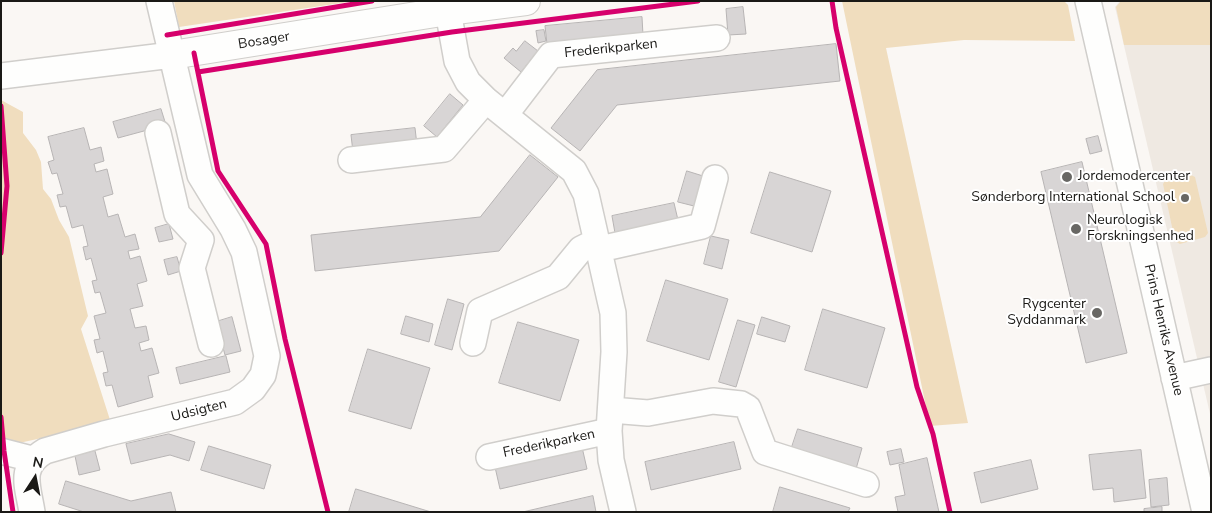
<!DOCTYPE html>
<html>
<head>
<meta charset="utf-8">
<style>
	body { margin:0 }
	#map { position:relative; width:1212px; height:513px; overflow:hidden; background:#faf7f4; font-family:"Nunito Sans",sans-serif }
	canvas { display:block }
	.frame { position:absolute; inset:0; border:2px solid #1a1916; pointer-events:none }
	.north { position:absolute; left:10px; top:453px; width:50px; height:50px; -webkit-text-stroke:4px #fff; paint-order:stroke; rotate:11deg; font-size:14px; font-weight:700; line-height:20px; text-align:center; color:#1a1916 }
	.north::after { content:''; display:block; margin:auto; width:18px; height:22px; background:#1a1916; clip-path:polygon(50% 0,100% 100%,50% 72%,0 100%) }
</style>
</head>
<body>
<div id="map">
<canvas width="1212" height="513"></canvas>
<div class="frame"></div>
<div class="north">N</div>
</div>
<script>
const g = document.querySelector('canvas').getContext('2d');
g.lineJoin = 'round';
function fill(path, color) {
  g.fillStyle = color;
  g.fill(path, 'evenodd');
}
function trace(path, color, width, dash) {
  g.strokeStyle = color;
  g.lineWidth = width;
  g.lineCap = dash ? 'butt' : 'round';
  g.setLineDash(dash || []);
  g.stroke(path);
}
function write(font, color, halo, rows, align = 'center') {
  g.font = font + ' "Nunito Sans",sans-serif';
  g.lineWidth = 4;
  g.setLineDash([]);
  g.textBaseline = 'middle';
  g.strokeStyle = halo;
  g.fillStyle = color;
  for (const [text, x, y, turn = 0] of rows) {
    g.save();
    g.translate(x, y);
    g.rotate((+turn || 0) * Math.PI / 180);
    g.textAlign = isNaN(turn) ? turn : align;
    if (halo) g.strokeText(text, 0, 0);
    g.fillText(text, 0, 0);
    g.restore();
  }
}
fill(new Path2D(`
	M1120,1h91v417l-96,-411z`), '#efe9e2');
fill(new Path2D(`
	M174,1h181l-176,26z
	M842,1h222l4,4 7,36 -111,-1 -78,8 82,375 -38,3z
	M1121,1h90v44h-87l-8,-38z
	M1,100l22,12v21l13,17 5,12 2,27 8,10 8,21 10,17 19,79 -7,13 30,94 -92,20 -18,-3z
	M1191,175l4,2 13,56 -3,4 -25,7 -5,-3 -12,-57 2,-3z`), '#f0ddbe');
const building = new Path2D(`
	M743,7l3,27 -18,1 -2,-26z
	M642,17l1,18 -96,9 -2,-18z
	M544,30l2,11 -8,2 -2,-12z
	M525,41l13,10 -17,21 -17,-14 9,-10 3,3z
	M836,44l4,37 -223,24 -37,46 -29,-23 46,-58z
	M450,94l13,11 -26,32 -13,-11z
	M161,109l5,16 -48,13 -5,-16z
	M84,128l6,22 11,-3 3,14 -10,3 2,8 11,-3 6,25 -10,3 5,20 10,-3 7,23 10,-3 4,15 -11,2 2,8 10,-3 7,25 -10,3 6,22 -13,3 5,19 11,-2 3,14 -10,3 2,8 11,-3 7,25 -11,3 5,21 -35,10 -6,-22 -6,1 -3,-13 5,-1 -5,-21 -6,2 -3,-13 6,-1 -6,-23 12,-3 -6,-21 -5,1 -3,-12 5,-1 -6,-22 -5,2 -3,-13 5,-1 -5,-21 -11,3 -6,-22 -6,1 -3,-12 6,-1 -6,-21 -5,1 -4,-12 6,-2 -6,-23z
	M415,128l2,17 -64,7 -2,-17z
	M1098,136l4,15 -12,3 -4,-15z
	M530,155l28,22 -59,74 -184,20 -4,-36 169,-18z
	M1082,162l45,191 -41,10 -45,-191z
	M687,171l16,5 -9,30 -16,-4z
	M770,172l61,19 -19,61 -61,-19z
	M674,203l4,17 -63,13 -3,-17z
	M169,224l4,15 -14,3 -4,-14z
	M711,236l18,4 -7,29 -18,-5z
	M177,257l4,14 -13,4 -4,-15z
	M666,280l62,19 -19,61 -62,-19z
	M448,299l16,5 -12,46 -17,-5z
	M823,309l62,19 -18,60 -62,-18z
	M406,316l27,8 -4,18 -28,-8z
	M232,317l9,34 -16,4 -9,-33z
	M762,317l28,9 -5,16 -28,-8z
	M738,320l17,5 -19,62 -17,-5z
	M518,322l61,18 -19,61 -61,-18z
	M368,349l62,19 -19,61 -62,-18z
	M226,356l4,16 -50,12 -4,-16z
	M798,429l64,19 -6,21 -65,-19z
	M169,434l26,8 -6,19 -19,-6 -39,9 -5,-20z
	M734,442l7,27 -90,21 -6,-28z
	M209,446l62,19 -7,24 -63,-19z
	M582,447l5,22 -87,20 -5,-22z
	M901,449l3,13 -14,3 -3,-13z
	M1141,450l5,48 -32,4 -1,-14 -20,2 -4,-35z
	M95,451l5,19 -21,5 -4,-19z
	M927,458l12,54h-41l-3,-15 10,-2 -6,-30z
	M1031,460l7,29 -57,14 -7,-30z
	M1167,478l2,27 -18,2 -2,-27z
	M66,481l65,20 40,-9 5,20h-92l-25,-8z
	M780,487l70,21 -2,4h-75z
	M356,489l75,23h-82z
	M593,496l3,16h-73z
	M1162,507v5h-18v-3z`);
fill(building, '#d8d5d5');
trace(building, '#b7b4b4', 1);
const street = new Path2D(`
	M1088,1l117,511
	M448,11l9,50 11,21 18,18 88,71 12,23 27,119 1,39 -5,79 2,29 12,52
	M1,76l171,-21
	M505,115l46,-60 166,-17
	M158,133l19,81 24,26 -9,28 19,76
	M351,160l93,-11 42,-49
	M600,249l102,-23 13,-48
	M473,343l7,-32 78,-34 23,-28 16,-8
	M1174,378l37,-8
	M611,410l37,3 65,-12 28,3 7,4 17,44 101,32
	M1,451l31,8
	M489,457l120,-26
	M32,512c-4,-26 -14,-45 13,-61l59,-17 131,-32 18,-13 10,-14 4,-19 -23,-104 -11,-23 -33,-54 -41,-174`);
const secondary = new Path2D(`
	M172,55l276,-44 78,-10`);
trace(street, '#d0cecb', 28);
trace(secondary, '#d0cecb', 30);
trace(street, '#fefefd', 25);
trace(secondary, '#fefefd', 28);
trace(new Path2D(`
	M832,1l4,27 81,359 16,47 17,78
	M167,35l205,-34
	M194,53l24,118 48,73 19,95 43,173
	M198,72l254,-40 246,-31
	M1,106l6,80 -6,67
	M1,417l3,34 9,61`), '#d6006c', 5);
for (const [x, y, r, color] of [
	[1067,177,6,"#686764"],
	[1185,198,5,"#686764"],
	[1076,229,6,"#686764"],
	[1097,313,6,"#686764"]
]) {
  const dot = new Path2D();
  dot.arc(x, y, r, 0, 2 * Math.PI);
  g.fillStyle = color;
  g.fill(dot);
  trace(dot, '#fff', 2);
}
write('14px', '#1a1916', '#fff', [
	["Bosager",264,41,-9],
	["Frederikparken",611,49,-6],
	["Prins Henriks Avenue",1163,330,77],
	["Udsigten",199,411,-14],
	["Frederikparken",549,444,-12]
]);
write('14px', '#1a1916', '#fff', [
	["Jordemodercenter",1078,177],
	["Sønderborg International School",1175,198,"right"],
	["Neurologisk",1087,221],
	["Forskningsenhed",1087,237],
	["Rygcenter",1086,305,"right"],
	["Syddanmark",1086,321,"right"]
], 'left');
</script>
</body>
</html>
